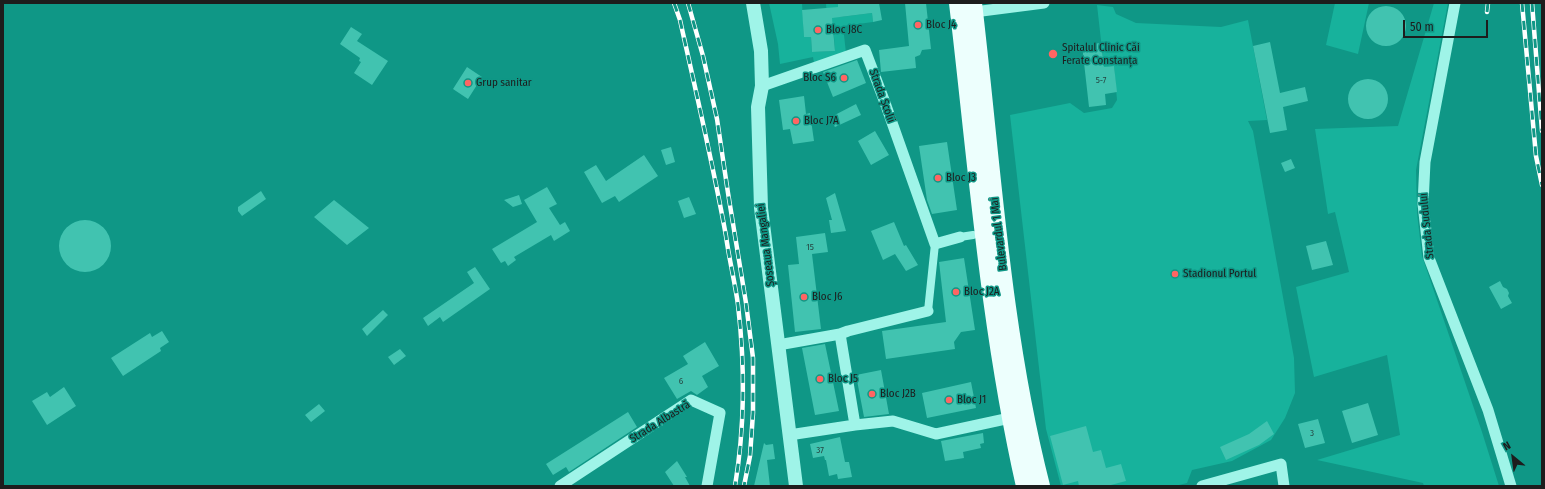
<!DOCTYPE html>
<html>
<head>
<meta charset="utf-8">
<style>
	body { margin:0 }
	#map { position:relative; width:1545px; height:489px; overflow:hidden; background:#0f9786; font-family:"Fira Sans Condensed",sans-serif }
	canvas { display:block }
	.frame { position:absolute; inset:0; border:4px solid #1d1d1d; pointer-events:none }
	.north { position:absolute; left:1493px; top:437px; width:40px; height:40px; -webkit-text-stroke:3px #0f9786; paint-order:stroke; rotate:331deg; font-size:11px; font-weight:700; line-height:16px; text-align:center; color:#1d1d1d }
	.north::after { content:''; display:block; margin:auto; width:14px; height:18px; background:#1d1d1d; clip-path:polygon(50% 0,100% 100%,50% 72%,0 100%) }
	.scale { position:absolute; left:1403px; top:20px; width:85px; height:18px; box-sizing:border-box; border:2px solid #1d1d1d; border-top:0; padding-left:5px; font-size:12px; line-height:14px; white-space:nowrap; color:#1d1d1d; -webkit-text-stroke:3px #0f9786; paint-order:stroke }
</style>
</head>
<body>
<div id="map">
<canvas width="1545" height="489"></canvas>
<div class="frame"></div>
<div class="north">N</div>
<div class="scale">50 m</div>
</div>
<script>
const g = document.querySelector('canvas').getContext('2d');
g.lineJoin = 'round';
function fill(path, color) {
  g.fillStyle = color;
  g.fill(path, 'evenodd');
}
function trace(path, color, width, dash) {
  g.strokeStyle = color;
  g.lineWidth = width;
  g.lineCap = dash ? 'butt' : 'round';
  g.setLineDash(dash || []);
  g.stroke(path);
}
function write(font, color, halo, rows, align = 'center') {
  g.font = font + ' "Fira Sans Condensed",sans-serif';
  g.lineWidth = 3;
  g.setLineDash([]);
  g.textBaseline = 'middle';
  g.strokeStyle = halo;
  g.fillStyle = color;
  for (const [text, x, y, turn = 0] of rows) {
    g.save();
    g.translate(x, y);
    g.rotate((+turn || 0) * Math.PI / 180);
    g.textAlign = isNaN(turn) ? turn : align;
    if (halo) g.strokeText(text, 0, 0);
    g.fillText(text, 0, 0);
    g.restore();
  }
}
fill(new Path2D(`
	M769,3h33l2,34h7l1,15 23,-1 -2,-28h-6l-1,-20h12l2,14 32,-4 1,9 -30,4 3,27 -32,10 -1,-6 -33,7 -2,-20z
	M1335,3h34l-11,51 -32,-9z
	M1434,3h14l-32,167 1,43 5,43 60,176 17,54h-75l-1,-3 -106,-23 83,-25 -13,-80 -73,22 -18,-90 53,-15 -14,-60 -7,2 -13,-85 83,-3z
	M1097,5l16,2 3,7 20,9 85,4 27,-7 19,100 -19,1 5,10 41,227 1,35 -10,25 -14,22 -39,21 -40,9 -5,13 -12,3h-114l-15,-57 -36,-314 60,-12 14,10 28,-5 5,-8 -3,-34 -10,1z`), '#17b29c');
fill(new Path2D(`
	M838,3h41l3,17 -9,2 -1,-9 -40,5 3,33 -23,1 -1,-15h-7l-2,-27 36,-3z
	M905,3h21l5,46 -9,1 -2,5 -5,2 1,11 -35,4 -2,-22 30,-4z
	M1366 26a20 20 0 1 1 40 0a20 20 0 1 1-40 0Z
	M351,27l11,7 -5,7 31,20 -16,24 -18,-12 7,-11 -2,-1 1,-3 -20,-14z
	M1270,42l10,51 25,-6 3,14 -25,6 4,23 -17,3 -17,-87z
	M1101,43l3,24 10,-1 3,26 -12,2 1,11 -17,2 -7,-62z
	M857,60l9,23 -33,14 -10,-25z
	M467,67l15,10 -14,22 -15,-10z
	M1348 99a20 20 0 1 1 40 0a20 20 0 1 1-40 0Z
	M804,96l2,18 4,-1 4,28 -21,3 -3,-15 -7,1 -4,-30z
	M856,104l5,11 -26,12 -6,-9z
	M875,131l14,24 -18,10 -13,-24z
	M947,142l10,68 -25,4 -5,-14 -8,-54z
	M671,147l4,15 -9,3 -5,-15z
	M644,155l14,21 -39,26 -4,-6 -13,7 -18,-31 12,-7 10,16z
	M1291,159l4,9 -10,4 -4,-9z
	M547,187l10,17 -8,4 11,17 5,-3 5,9 -16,10 -3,-6 -37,22 2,3 -8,6 -3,-5 -4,2 -9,-14 45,-27 -13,-22z
	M261,191l5,8 -24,17 -4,-5v-4z
	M835,193l11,38 -15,2 -2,-13h3l-6,-22z
	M519,195l3,9 -9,3 -9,-7z
	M689,197l7,17 -12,4 -6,-17z
	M334,200l35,28 -22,17 -33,-28z
	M59 246a26 26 0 1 1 52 0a26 26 0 1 1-52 0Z
	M894,222l10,24 2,-1 12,20 -12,6 -11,-17 -12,6 -12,-29z
	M825,233l3,19 -16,2 9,75 -26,3 -7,-67 11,-1 -3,-27z
	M1326,241l7,24 -21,5 -6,-24z
	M964,258l11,72 -14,2 -7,10 1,7 -69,10 -4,-28 64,-9 -7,-60z
	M475,267l15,22 -47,33 -3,-5 -12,9 -5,-8 51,-35 -7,-11z
	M1500,281l3,6 4,2 2,4 -1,3 4,7 -11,6 -12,-22z
	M383,310l5,5 -21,21 -5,-7z
	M162,331l7,11 -9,6 1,3 -38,25 -12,-18 39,-25 2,4z
	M705,342l14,24 -17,10 6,11 -11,8 -6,-4 -14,8 -13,-21 24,-14 -5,-8z
	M825,344l14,67 -24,4 -13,-67z
	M400,349l6,7 -12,9 -6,-8z
	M881,370l8,44 -25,3 -8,-42z
	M971,382l5,26 -49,10 -5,-25z
	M64,387l12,19 -29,19 -15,-24 15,-9 3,5z
	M1368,403l10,32 -26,8 -10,-32z
	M319,404l6,7 -14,11 -6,-7z
	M628,412l9,15 -68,45 -3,-5 -13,8 -7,-11z
	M1318,419l7,24 -20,5 -7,-24z
	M1267,421l7,13 -15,11 -33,15 -6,-13 29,-13z
	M1086,426l7,26 8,-2 5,18 15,-4 5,17 -19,5h-28l-1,-5 -15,4 -13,-49z
	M983,433l1,10 -4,1 1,4 -18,4 1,6 -19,3 -4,-20z
	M840,437l5,25h4l3,15 -14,2 -1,-5 -8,2 -3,-16h-1l-1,-4 -11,2 -3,-14z
	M764,443l2,2 7,-1 2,15 -8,1 3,26h-16z
	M677,461l10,16h-2l5,9h-16l-9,-14z`), '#41c3b0');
trace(new Path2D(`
	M960,237l13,-2
	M928,311l7,-67`), '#9ff4e8', 8);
trace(new Path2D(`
	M1455,3l-30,159 -2,42 6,54 59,152 23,76
	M974,12l70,-9
	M762,86l103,-36 19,50 51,144 25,-7
	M840,334l15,91
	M778,345l62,-11 8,-3 80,-20
	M789,435l66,-10 38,-4 43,13 74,-16
	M560,486l131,-86 29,13 -13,73
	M1202,486l79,-22 3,22`), '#9ff4e8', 11);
trace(new Path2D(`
	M753,3l8,48 1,35 -4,21 3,101 35,278`), '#9ff4e8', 14);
trace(new Path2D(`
	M958,3c19,161 31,324 67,483
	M973,3c19,160 28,327 68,483`), '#edfffd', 18);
const rail = new Path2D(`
	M674,3l6,17c16,72 33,144 46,216 3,23 9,46 12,69 7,60 7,121 -3,181
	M688,3l15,53 14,63 11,74 18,110 7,55v55l-3,43 -6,30
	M1522,3l14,153 6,29
	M1532,3l10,128
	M1487,12l1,-9`);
trace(rail, '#fff', 4.5);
trace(rail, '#0f9786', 3, [9]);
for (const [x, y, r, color] of [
	[918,25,4,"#ff6563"],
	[818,30,4,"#ff6563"],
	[1053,54,5,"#ff6563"],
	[844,78,4,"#ff6563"],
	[468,83,4,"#ff6563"],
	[796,121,4,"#ff6563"],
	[938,178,4,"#ff6563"],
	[1175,274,4,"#ff6563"],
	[956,292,4,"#ff6563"],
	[804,297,4,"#ff6563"],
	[820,379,4,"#ff6563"],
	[872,394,4,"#ff6563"],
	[949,400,4,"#ff6563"]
]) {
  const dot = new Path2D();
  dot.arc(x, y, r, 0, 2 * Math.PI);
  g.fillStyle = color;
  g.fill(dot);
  trace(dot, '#0f9786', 1.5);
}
write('9px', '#264642', null, [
	["5-7",1101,80],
	["15",810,247],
	["6",681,381],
	["3",1312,433],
	["37",820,450]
]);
write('11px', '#1d1d1d', '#0f9786', [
	["Bloc J4",926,25],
	["Bloc J8C",826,30],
	["Spitalul Clinic Căi",1062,48],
	["Ferate Constanța",1062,61],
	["Bloc S6",836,78,"right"],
	["Grup sanitar",476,83],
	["Bloc J7A",804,121],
	["Bloc J3",946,178],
	["Stadionul Portul",1183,274],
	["Bloc J2A",964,292],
	["Bloc J6",812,297],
	["Bloc J5",828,379],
	["Bloc J2B",880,394],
	["Bloc J1",957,400]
], 'left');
write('11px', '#1d1d1d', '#0f9786', [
	["Strada Școlii",882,96,70],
	["Strada Sudului",1427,226,-96],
	["Bulevardul 1 Mai",999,234,-97],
	["Șoseaua Mangaliei",766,245,-97],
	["Strada Albastră",660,422,-32]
]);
</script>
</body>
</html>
